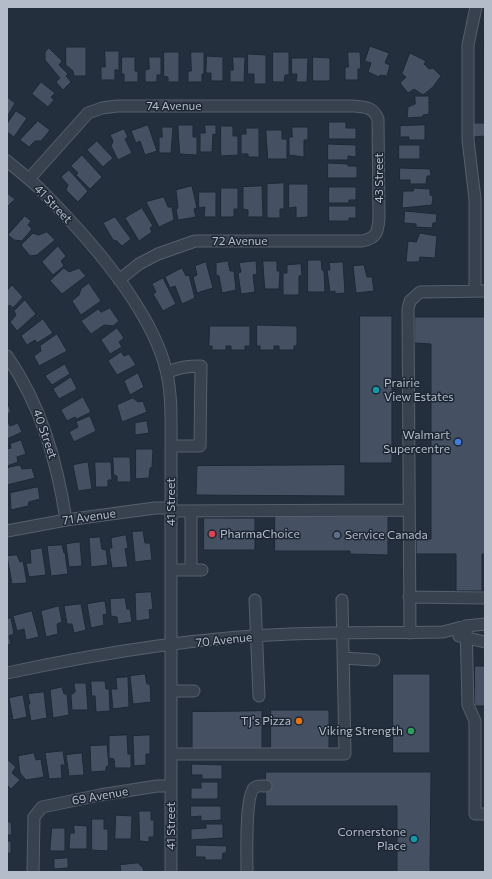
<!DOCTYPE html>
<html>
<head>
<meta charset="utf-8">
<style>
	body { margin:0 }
	#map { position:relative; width:492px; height:879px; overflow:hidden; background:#242f3e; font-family:Commissioner,sans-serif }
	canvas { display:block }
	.frame { position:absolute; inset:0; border:8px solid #b4bcc9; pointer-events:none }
</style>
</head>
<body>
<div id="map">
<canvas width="492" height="879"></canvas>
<div class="frame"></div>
</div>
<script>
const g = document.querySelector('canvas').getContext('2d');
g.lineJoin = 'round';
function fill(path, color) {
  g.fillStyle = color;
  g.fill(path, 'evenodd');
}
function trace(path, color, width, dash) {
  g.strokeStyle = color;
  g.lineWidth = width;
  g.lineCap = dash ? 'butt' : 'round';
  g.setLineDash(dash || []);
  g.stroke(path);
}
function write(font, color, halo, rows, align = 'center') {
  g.font = font + ' Commissioner,sans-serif';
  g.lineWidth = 3;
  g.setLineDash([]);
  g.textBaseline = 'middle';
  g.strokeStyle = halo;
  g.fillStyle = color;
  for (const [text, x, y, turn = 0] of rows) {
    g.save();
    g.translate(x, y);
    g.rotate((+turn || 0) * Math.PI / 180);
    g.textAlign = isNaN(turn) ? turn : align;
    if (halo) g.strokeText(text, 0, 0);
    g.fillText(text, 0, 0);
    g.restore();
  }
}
const building = new Path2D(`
	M484,38h1v128v-30l-12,1v-14h12z
	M370,46l19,7 -4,10 5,2 -3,11 -7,-1 -1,2 -11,-5 3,-9 -6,-2z
	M66,47h20v29h-12l-1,-5 -7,-6z
	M49,48l13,13 -3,4 9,9 -2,2 5,6 -8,8 -7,-8 4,-4 -15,-18v-8z
	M105,51h14v19h-4v10h-14v-13h4z
	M164,52h15v30h-11v-5l-4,-1z
	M191,52h13v22h-2v8h-14v-11h3z
	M273,52h16v23h-4l-1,7h-11z
	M348,52h12l1,17h-3v11h-13v-13h3z
	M410,53l16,8 -2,3 5,5 4,-1 8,8 -8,11 -10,8 -9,-6 -6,4 -8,-10 6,-6 -4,-3z
	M248,54l18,1v29h-12v-10h-6z
	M207,56l16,1v24h-12v-8h-5z
	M122,57h13v14h3v11h-14v-8h-2z
	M149,57h12v18h-4v7h-12v-12l4,-1z
	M233,57h12l-1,25h-14v-12h3z
	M313,57l17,1v23h-17z
	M292,58h16l-1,24h-11l1,-8h-5z
	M41,82l14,11 -4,4 3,3 -6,7 -16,-13z
	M415,96h14v18l-6,1 -1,2 -15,1 1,-11 7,-3z
	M7,97l8,6 -8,14z
	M16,111l11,7 -13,19 -7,-5v-8z
	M38,121l12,9 -9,11h-6l-6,6 -9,-7z
	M329,122h17v6h10v11h-27z
	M148,125l9,26 -12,4 -5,-14 -4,2 -5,-12z
	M178,125h15v12h4v18l-17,-1z
	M205,125h11v10l-3,-1 -1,18h-12v-19h5z
	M425,125v15h-16v-3h-9v-11z
	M221,126h12v10h5v19l-17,1z
	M162,127h11l-2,26h-12v-16h3z
	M292,127h16v13h-4v17l-15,-2v-18h3z
	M246,128h13v29h-11v-3h-7v-20h5z
	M124,129l4,8 -3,2 7,14 -14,7 -7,-14 2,-5 -3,-6z
	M266,130h16v9h5v20h-19z
	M97,141l16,17 -10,9 -16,-17z
	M328,144l28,1v12l-8,-1v4h-20z
	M399,145h21v14h-21z
	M82,155l20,22 -12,12 -14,-14 2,-2 -7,-7z
	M328,163l20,1v2h9v12h-29z
	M400,168l30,1 1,7h-4l-1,8h-16v-4h-10z
	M69,170l19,21 -10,11 -12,-12 2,-5 -7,-8z
	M284,183v26h-4v9h-13v-34z
	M289,184h19v33l-12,1v-11l-7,1z
	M192,186l5,22 -3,1 2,8 -18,3 -2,-11 2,-1 -2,-18z
	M262,186l1,31h-15v-7l-5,-1v-22z
	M329,187h27v13h-7v3h-20z
	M221,188h17v21h-4v8h-13z
	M414,188l16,1v6l3,1 -1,9 -30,3 1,-17h10z
	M199,192h17v25h-12l1,-10 -6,1z
	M7,193l8,6 -8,8z
	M164,197l4,10h4l2,13 -15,7 -13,-25z
	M329,206h27v12h-7v3h-20z
	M142,208l11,18 -3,2 2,4 -13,9 -14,-23z
	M405,211l32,3 -1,9h-3l-1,5 -16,-1v-3l-12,-1z
	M25,216l6,5 -3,4 4,4 -10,12 -8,-1 -6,-5z
	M115,217l16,22 -9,7 -5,-5 -4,-1 -10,-17z
	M47,232l8,8 -18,15 -7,1 -9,-11 12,-12 5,2z
	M420,233l17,3 -2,22 -15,-1 -1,5h-13l2,-21 8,1z
	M58,246l8,10 -5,5 3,5 -11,9 -11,-13z
	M308,260h13l1,10 2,1 1,21h-17z
	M228,261l2,10h4l2,19 -14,3 -3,-17 -3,-1v-12z
	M256,261l1,13 -4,1 2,17 -14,2 -3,-21 3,-1 -2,-9z
	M263,261h14v10h3l-1,18h-14z
	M206,262l7,26 -16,5 -4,-16 4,-2 -2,-9z
	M343,262l2,31 -10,1v-3l-5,1 -3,-22h3l-1,-7z
	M301,264l1,11 -3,1v19h-16v-22h4v-8z
	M364,265l3,12h5l2,14 -18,2 -3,-27z
	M64,268l5,4 10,-4 7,8 -24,18 -12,-13z
	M182,268l4,8 3,-1 6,23 -13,6 -7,-18 -5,2 -5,-11z
	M163,278l13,26 -13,7 -10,-17 3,-2 -4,-8z
	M89,283l12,18 -20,14 -9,-14 7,-6 2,-6z
	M12,285l11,12 -10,11 -3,-3 -3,2v-16z
	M25,300l11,14 -19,17 -7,-9 6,-7 -2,-4z
	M110,308l9,13 -6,5 -9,-1 -13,9 -10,-13 17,-12 3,3z
	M360,316h32v147h-32z
	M415,317h70v237h-3v37h-26v-37h-40v-15h15v-195l-16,-1z
	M43,319l10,14 -16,10 -2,-3 -8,5 -6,-9z
	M257,325l40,1v20h-3v4h-15v-4h-5v4h-14v-4h-3z
	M210,326h40v20h-5v4h-14v-4h-5v4h-14v-4h-3z
	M117,328l7,10 -5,4 3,5 -12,7 -9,-14z
	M57,334l10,17 -28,15 -5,-10 7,-5 -1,-5z
	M121,352l3,4 5,-2 7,11 -19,10 -9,-14z
	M65,364l5,10 -18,11 -7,-9z
	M138,373l6,14 -14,8 -6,-14z
	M71,377l6,12 -18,10 -6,-10z
	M83,397l8,15 -14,7 -2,-2 -8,4 -6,-11z
	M133,398l5,4 5,-1 4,11 -25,10 -5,-17z
	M7,402l4,10 -4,2z
	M90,416l6,15 -22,11 -5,-10 9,-5 -2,-5z
	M7,421l3,5 8,-3 4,9 -15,7z
	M147,421l2,12 -14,2v-12z
	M21,440l5,14 -9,3 1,5 -11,4v-17l4,-1 -1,-4z
	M136,449h17l-1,19h-2l-1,10 -13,1z
	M113,457h17l1,25h-14v-6l-3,-1z
	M88,462l4,27 -14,2 -5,-26z
	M95,462h16l1,18h-4v7h-12z
	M20,465l2,4 10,-1 3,10 -28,7v-17z
	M345,465v31l-149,-1 1,-29z
	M38,487l2,12 -11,3 -1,4 -17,4 -1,-17z
	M275,516h113v39l-38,-1v-3h-75z
	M204,518h51v32h-51z
	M143,531l2,12h5l2,17 -17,2 -3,-30z
	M126,535l2,13 -3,1 3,18 -16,1 -3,-20h3l-1,-10z
	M100,537l2,12 4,1 2,15 -17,2 -2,-29z
	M80,542l2,24 -13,1 -3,-23z
	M62,545l2,8h1l3,21 -17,2 -4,-30z
	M42,548l4,27 -17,2 -3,-14h5l-1,-13z
	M17,555l3,7 3,-1 4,22 -15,1 -5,-28z
	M151,592l2,17 -4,1 1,9 -14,2 -1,-28z
	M125,598l2,11h3l2,13 -14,2 -1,-7 -6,-1 -1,-17z
	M105,601l2,13 -4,1 1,10 -13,3 -4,-24z
	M81,604l5,26 -12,3 -2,-9h-5l-3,-18z
	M59,606l3,16 -5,2 1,10 -12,3 -5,-26z
	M32,611l7,26 -13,3 -2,-11 -7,2 -4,-15z
	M11,618l3,16 -5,2 2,8 -4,1v-26z
	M475,666h10v40h-10z
	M145,674l2,10h3l1,18 -18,2 -3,-28z
	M393,674h37v79h-37z
	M128,677l1,30 -16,2 -2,-20h6l-1,-11z
	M91,681h14l1,8h3l1,22 -14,1 -1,-16h-3z
	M74,683h12l2,27h-16l-1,-15 4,-3z
	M62,687l2,7h3l2,21 -16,3 -3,-28z
	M44,692l3,26 -16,3 -3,-17h2l-2,-10z
	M23,695l4,22 -14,3 -4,-22z
	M271,710h58v40h-58z
	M262,711v38l-70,1v-38z
	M127,735l1,19h3v14h-16l-1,-9 -5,-1v-22z
	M150,735v19h-4v11l-12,1 -1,-30z
	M107,745l2,20 -3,2v4l-15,1 -1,-26z
	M63,751l2,14h-4l1,13 -13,1 -4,-26z
	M34,753l2,7 5,-1 3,18 -18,3 -6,-7 -2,-17z
	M82,753l2,22 -15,1 -3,-21z
	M7,759l9,8 -4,6 8,7 -9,9 -4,-4z
	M192,764l30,1v14h-20v-4h-10z
	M266,772h165l-1,100h-33v-66h-131z
	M201,782h17v17h-27v-11h10z
	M191,806h30v14l-20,1v-5l-10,1z
	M139,811h12v9h3v17h-5v5l-9,-1z
	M116,815l16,1 -1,23h-16z
	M92,819h12v10h4v22l-16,-1z
	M7,822h4l1,13h-5z
	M206,824h17v14l-32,2v-11l15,-1z
	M74,825l13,1v23h-18l1,-16h4z
	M52,828h13v23h-15z
	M7,841h4v12h-4z
	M196,845l31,1 -1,7h-3l-1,7h-17v-3h-9z
	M68,858v10l-14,1v-10z
	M138,863l5,5 1,4h-23l-1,-7z`);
fill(building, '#455162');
trace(building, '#1f2835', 1);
const minor = new Path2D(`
	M7,161c11,9 22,18 32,27 46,46 114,121 128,186 5,23 4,48 4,72v426
	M29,179l59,-66 14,-5 15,-2h236c13,1 20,1 25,13l1,99c-1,14 -2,20 -17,23h-167l-37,13 -19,10 -20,16
	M475,291v-92l-7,-59v-95l8,-38
	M7,356c34,49 50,105 59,164
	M167,373c11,-6 21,-7 34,-7l-1,80h-29
	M171,511l238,-1
	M191,516v54
	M7,531l59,-11 89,-12h16
	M171,570h31
	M409,597l76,1
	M255,600l4,96
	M466,626l2,79 7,16v93h10
	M410,633l-2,-324 2,-8 10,-9 65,-1
	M459,636l26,6
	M343,658l31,2
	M7,673c93,-20 189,-36 284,-39 51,-2 101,-1 152,-2l23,-6 19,-2
	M171,691h23
	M171,754h174l-3,-154
	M33,872l1,-55 8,-10 58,-12 57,-9h14
	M247,872c0,-15 -2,-75 7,-84 3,-3 7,-2 12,-2`);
trace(minor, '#565f6c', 13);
trace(minor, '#38414e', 11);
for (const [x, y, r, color] of [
	[376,390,4,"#0f9aa8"],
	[458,442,4,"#3f7fe0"],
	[212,534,4,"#e0444e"],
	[337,535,4,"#5c6f8a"],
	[299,721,4,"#e8710a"],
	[411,731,4,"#2e9e5b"],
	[414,839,4,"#0f9aa8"]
]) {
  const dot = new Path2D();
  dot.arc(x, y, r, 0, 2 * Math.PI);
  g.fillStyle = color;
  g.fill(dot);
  trace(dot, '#1d2633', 1.5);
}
write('12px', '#b4bcc9', '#1d2633', [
	["74 Avenue",174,106],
	["43 Street",379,178,-90],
	["41 Street",53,204,46],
	["72 Avenue",240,241],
	["40 Street",45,434,71],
	["41 Street",171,502,-90],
	["71 Avenue",89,517,-8],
	["70 Avenue",224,640,-6],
	["69 Avenue",100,796,-10],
	["41 Street",171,826,-90]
]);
write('12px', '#b4bcc9', '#1d2633', [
	["Prairie",384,383,"left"],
	["View Estates",384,397,"left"],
	["Walmart",450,435],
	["Supercentre",450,449],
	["PharmaChoice",220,534,"left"],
	["Service Canada",345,535,"left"],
	["TJ's Pizza",291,721],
	["Viking Strength",403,731],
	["Cornerstone",406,832],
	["Place",406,846]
], 'right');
</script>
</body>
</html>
